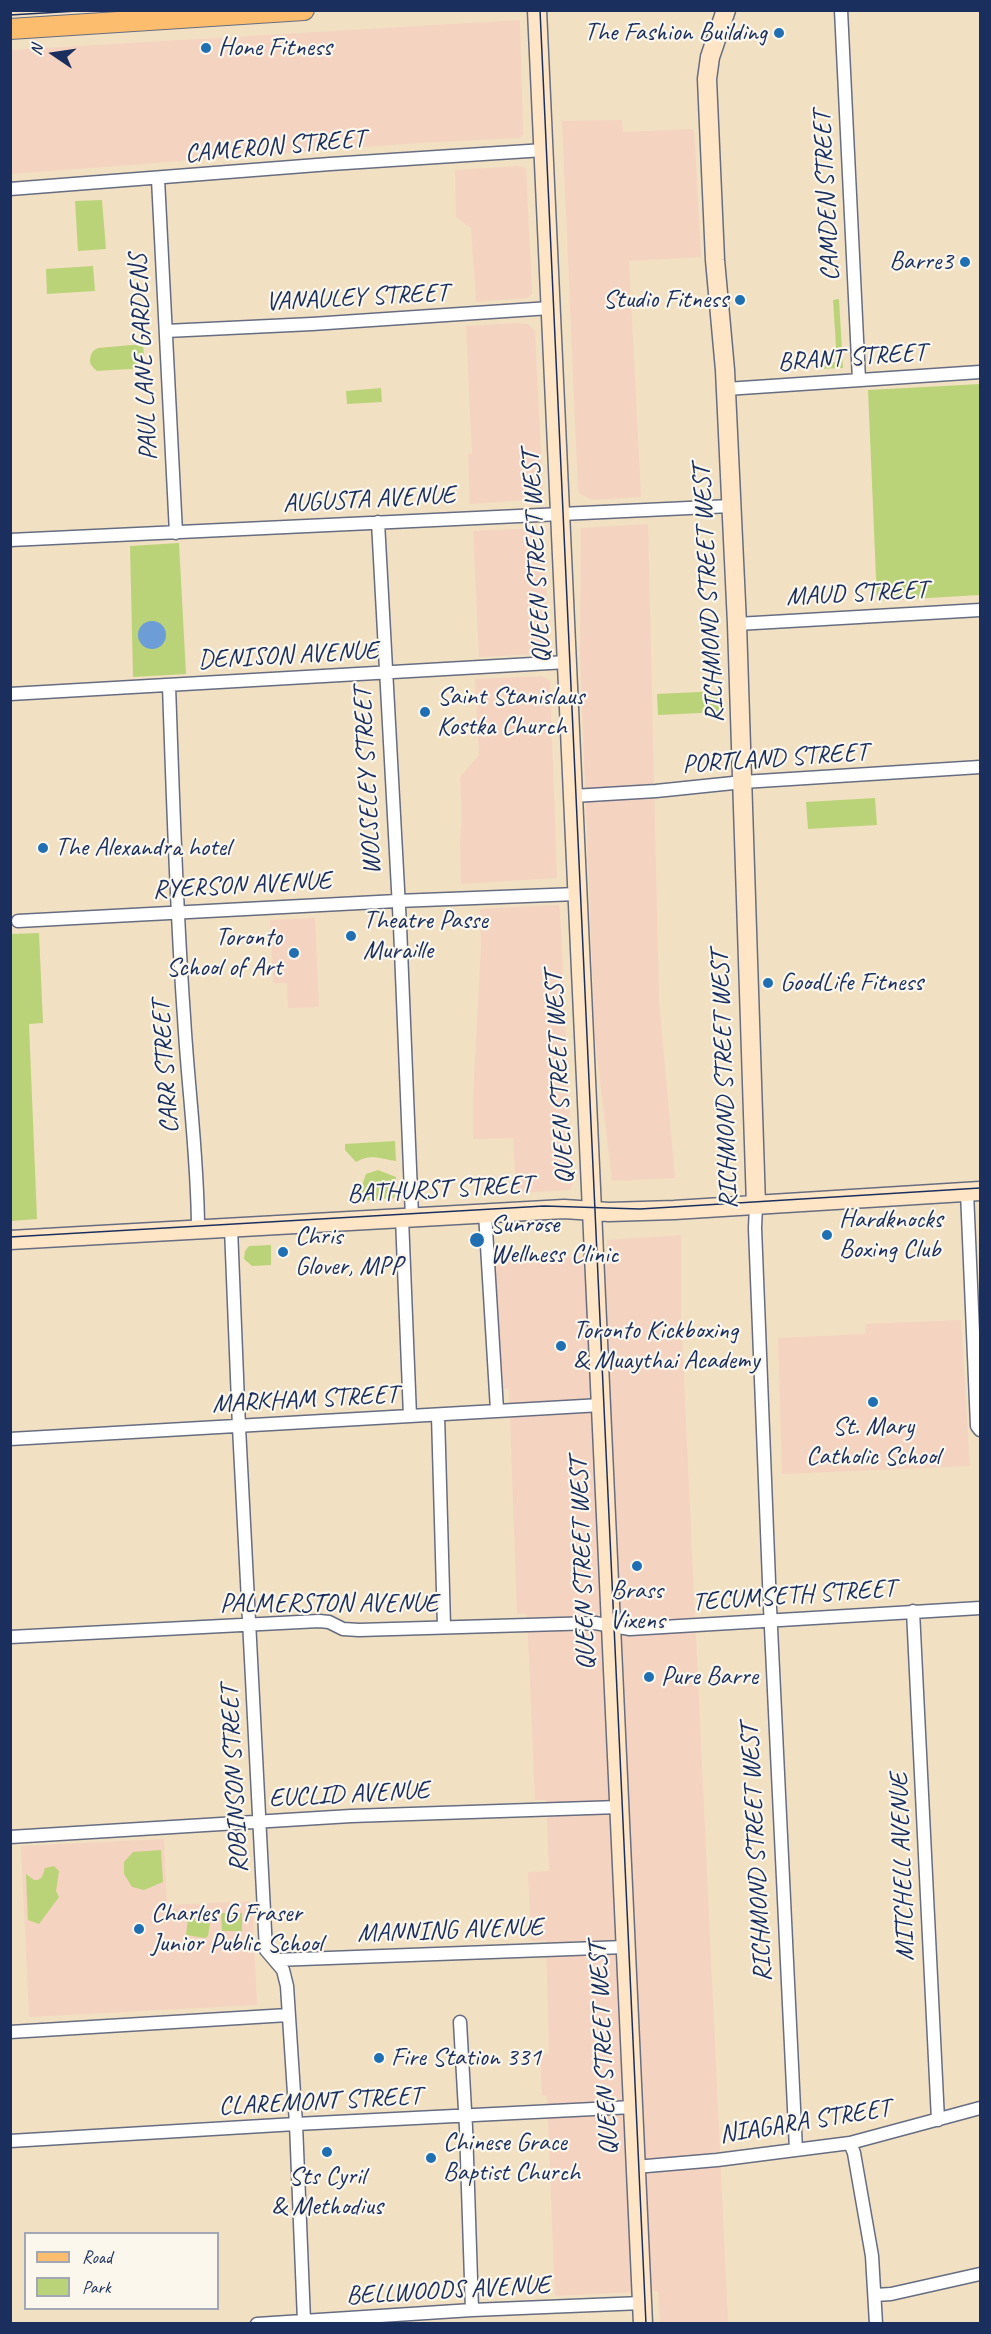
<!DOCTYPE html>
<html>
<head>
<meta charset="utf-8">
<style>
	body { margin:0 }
	#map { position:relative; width:991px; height:2334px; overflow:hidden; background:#f2e0c3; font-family:Caveat,sans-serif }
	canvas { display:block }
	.frame { position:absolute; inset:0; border:12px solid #1b2f5e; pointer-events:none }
	.legend { position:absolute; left:24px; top:2232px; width:195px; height:78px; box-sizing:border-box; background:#fbf7ec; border:2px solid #a1a7b3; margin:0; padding:8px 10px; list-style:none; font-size:18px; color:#1b2f5e }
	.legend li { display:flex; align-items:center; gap:12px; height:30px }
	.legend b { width:30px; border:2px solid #a1a7b3 }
	.north { position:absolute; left:24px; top:24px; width:60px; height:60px; -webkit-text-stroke:4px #fbf7ec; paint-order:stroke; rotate:283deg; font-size:16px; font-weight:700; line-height:24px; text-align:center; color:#1b2f5e }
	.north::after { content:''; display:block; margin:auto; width:21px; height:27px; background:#1b2f5e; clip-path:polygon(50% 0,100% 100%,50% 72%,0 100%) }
</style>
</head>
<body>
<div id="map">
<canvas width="991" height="2334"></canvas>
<div class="frame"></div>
<ul class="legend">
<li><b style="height:8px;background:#fcbd6f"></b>Road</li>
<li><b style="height:16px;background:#bbd378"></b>Park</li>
</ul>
<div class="north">N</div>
</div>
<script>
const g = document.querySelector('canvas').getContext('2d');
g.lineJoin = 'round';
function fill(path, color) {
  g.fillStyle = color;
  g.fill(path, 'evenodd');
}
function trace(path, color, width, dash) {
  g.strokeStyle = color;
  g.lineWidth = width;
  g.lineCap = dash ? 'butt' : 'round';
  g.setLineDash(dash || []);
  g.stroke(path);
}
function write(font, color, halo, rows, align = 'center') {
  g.font = font + ' Caveat,sans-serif';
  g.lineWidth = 4.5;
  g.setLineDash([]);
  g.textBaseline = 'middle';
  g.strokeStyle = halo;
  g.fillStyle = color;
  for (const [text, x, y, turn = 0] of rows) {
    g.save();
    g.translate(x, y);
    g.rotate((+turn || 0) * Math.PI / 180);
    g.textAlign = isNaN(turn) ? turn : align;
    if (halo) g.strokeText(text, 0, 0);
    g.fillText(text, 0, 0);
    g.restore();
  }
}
fill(new Path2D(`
	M520,20l3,114 -3,4 -102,5 -407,31v-124z
	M622,120l1,12 71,-3 7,128 -72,4 12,236 -48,3 -13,-6 -2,-4 -16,-369z
	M517,166l9,2 6,126 -5,4 -51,4 -5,-74 -15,-11 -1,-47z
	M516,323l12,1 7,7 8,166 -3,2 -70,5 -2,-50h4l-6,-128z
	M648,524l11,476 16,178 -63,3 -17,-142 -15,-386 1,-125z
	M535,528l8,8 7,111 -14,7 -57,3 -6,-126z
	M542,676l8,5 7,197 -96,6 -1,-41 2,-27 -2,-39 19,-22 -4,-76z
	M551,905h8l1,5 13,275 -3,5 -54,3 -3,-55 -40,1v-42l8,-150 -1,-38z
	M315,918l4,89 -31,1 -1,-25h-14l-3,-63z
	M681,1235v81l47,1007h-68l-2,-32 -103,5 -8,-200 -5,-1 -2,-40 9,-1 -3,-114 -15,1 -3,-69 21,-1 -3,-71h-11l-8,-186h-10l-8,-225h-9l-6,-128 113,-6v-15z
	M961,1320l9,146 -188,8 -4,-136 87,-4v-10z
	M164,1839l3,66 85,-4 5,104 -228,12 -8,-171z`), '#f4d3c1');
fill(new Path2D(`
	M102,200l4,49 -28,2 -3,-50z
	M93,266l2,25 -48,3 -1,-25z
	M839,299l4,69 -28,1v-6l22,-1 -4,-62z
	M143,344l2,24 -48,3c-8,-6 -9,-11 -4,-20l5,-3z
	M980,384v211l-103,6 -9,-211z
	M381,388l1,14 -35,2 -1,-13z
	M179,543l7,131 -53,3 -3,-131z
	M720,691l1,21 -63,3 -1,-21z
	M875,798l2,27 -69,4 -2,-27z
	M11,927v7l28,-1 4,90 -14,1 8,195 -26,2z
	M395,1141l1,20c-15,-2 -25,-8 -40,1l-11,-12v-6z
	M378,1170l18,7 -1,19 -1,2 -35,3 1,-10 6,-17z
	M271,1245v20l-19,1 -8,-7 1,-8 4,-5z
	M161,1850l2,32 -19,8 -12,-3 -8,-13v-12l9,-10z
	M54,1866l5,5 -3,20 3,6 -20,27 -11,-4 -2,-46 8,6h4l4,-3 3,-9z
	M221,1913h21v18h-20z
	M188,1918l19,1 3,3 -2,14 -3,2 -19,-3z`), '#bbd378');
fill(new Path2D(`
	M138 635a14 14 0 1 1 28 0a14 14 0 1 1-28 0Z`), '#6d9dd6');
const street = new Path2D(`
	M841,10l18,370
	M158,179l18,354
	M10,189l320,-25 214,-14
	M166,331l146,-7 238,-16
	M726,389l254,-17
	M378,522l22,404 12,291
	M10,540l721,-34
	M737,624l243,-14
	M169,686c4,110 7,220 15,331 4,71 14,141 14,213
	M10,694l557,-32
	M573,796l83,-5 87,-9 237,-15
	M18,921l379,-20 180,-7
	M967,1192l10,234 3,4
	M756,1205l-1,23 15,379 26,543
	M485,1213l12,197
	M402,1218l8,198
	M231,1228l8,199 27,523 17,20 4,16 9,138 8,197
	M438,1415l6,211
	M10,1439l591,-34
	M913,1611l25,509
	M10,1637l309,-16 10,1 14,7 16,1 236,-7 35,6 350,-21
	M10,1837l341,-21 268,-9
	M275,1960l350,-13
	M460,2022l6,106 6,182
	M10,2032l278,-17
	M10,2141l286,-17 337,-17
	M850,2143l4,10 18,103 4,68
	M635,2167l82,-7 133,-17 130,-35
	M875,2295l16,-1 89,-20
	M257,2324l215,-14 170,-7`);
const secondary = new Path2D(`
	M537,10l106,2314
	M726,10l-16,47 -3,22 8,181 10,110 12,254 19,581
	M10,1240l554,-31 45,3 65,-2 306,-19`);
const primary = new Path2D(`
	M10,29l294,-19`);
trace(street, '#666d81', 15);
trace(secondary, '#666d81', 21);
trace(primary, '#666d81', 22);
trace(street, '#fff', 12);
trace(secondary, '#fee5c5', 18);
trace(primary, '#fcbd6f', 20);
trace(new Path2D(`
	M540,10l106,2314
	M10,15l84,-5
	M10,1237l534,-31 96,3 340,-21`), '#1b2f5e', 1.5);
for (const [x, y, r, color] of [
	[779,33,6,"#1f6fb2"],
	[206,48,6,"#1f6fb2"],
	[965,262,6,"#1f6fb2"],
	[740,300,6,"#1f6fb2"],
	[425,712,6,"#1f6fb2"],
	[43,848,6,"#1f6fb2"],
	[351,936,6,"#1f6fb2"],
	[294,953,6,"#1f6fb2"],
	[768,983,6,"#1f6fb2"],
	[827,1235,6,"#1f6fb2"],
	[477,1240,8,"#1f6fb2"],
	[283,1252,6,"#1f6fb2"],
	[561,1346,6,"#1f6fb2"],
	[873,1402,6,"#1f6fb2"],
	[637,1566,6,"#1f6fb2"],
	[649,1677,6,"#1f6fb2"],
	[139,1929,6,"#1f6fb2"],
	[379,2058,6,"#1f6fb2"],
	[327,2152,6,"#1f6fb2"],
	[431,2158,6,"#1f6fb2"]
]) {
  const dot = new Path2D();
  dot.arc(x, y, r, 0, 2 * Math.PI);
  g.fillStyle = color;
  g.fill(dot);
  trace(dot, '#fbf7ec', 2);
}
write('26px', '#1b2f5e', '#fbf7ec', [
	["The Fashion Building",767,33,"right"],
	["Hone Fitness",218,48],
	["Barre3",953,262,"right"],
	["Studio Fitness",728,300,"right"],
	["Saint Stanislaus",437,697],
	["Kostka Church",437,727],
	["The Alexandra hotel",55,848],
	["Theatre Passe",363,921],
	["Muraille",363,951],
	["Toronto",282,938,"right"],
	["School of Art",282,968,"right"],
	["GoodLife Fitness",780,983],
	["Hardknocks",839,1220],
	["Boxing Club",839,1250],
	["Sunrose",490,1225],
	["Wellness Clinic",490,1255],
	["Chris",295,1237],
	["Glover, MPP",295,1267],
	["Toronto Kickboxing",573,1331],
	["& Muaythai Academy",573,1361],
	["St. Mary",873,1427,"center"],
	["Catholic School",873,1457,"center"],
	["Brass",637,1591,"center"],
	["Vixens",637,1621,"center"],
	["Pure Barre",661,1677],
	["Charles G Fraser",151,1914],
	["Junior Public School",151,1944],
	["Fire Station 331",391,2058],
	["Chinese Grace",443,2143],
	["Baptist Church",443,2173],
	["Sts Cyril",327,2177,"center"],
	["& Methodius",327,2207,"center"]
], 'left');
write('26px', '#1b2f5e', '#fbf7ec', [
	["CAMERON STREET",275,147,-5],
	["CAMDEN STREET",827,196,-93],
	["VANAULEY STREET",357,298,-3],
	["PAUL LANE GARDENS",144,357,-93],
	["BRANT STREET",852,358,-4],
	["AUGUSTA AVENUE",369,500,-3],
	["QUEEN STREET WEST",537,557,-93],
	["RICHMOND STREET WEST",709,594,-93],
	["MAUD STREET",857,594,-3],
	["DENISON AVENUE",288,656,-3],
	["PORTLAND STREET",775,759,-4],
	["WOLSELEY STREET",368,781,-93],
	["RYERSON AVENUE",242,886,-3],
	["CARR STREET",166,1067,-94],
	["QUEEN STREET WEST",560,1078,-93],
	["RICHMOND STREET WEST",725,1080,-92],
	["BATHURST STREET",440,1190,-3],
	["MARKHAM STREET",305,1400,-3],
	["QUEEN STREET WEST",583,1564,-92],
	["TECUMSETH STREET",794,1596,-4],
	["PALMERSTON AVENUE",329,1604],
	["ROBINSON STREET",235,1779,-93],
	["EUCLID AVENUE",349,1795,-3],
	["RICHMOND STREET WEST",757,1853,-93],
	["MITCHELL AVENUE",903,1867,-92],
	["MANNING AVENUE",450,1931,-2],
	["QUEEN STREET WEST",604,2049,-93],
	["CLAREMONT STREET",320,2102,-3],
	["NIAGARA STREET",805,2122,-9],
	["BELLWOODS AVENUE",448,2291,-3]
]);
</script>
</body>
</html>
